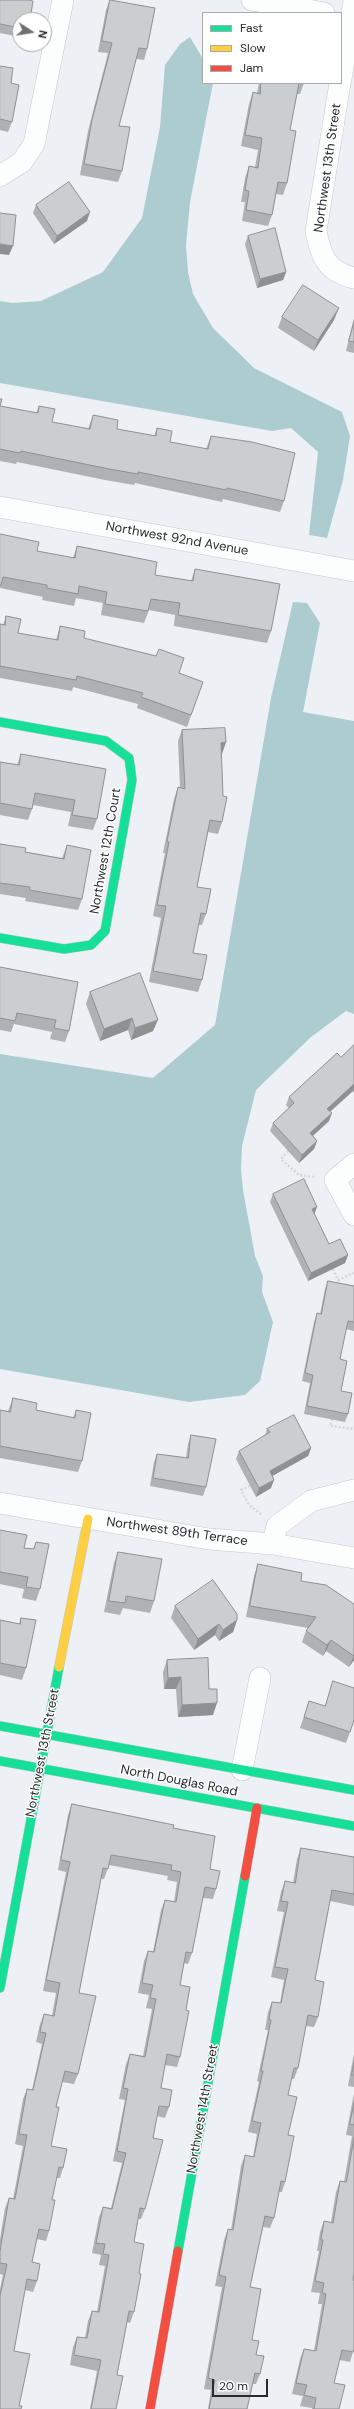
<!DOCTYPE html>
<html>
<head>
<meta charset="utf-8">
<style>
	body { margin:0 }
	#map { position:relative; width:354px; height:2409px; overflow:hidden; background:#edf0f4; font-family:"DM Sans",sans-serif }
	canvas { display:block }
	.legend { position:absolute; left:202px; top:12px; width:140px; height:72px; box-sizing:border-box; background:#fff; border:1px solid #a9aaab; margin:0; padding:5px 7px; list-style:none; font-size:12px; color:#282a2d }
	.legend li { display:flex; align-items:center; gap:8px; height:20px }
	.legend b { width:20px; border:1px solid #a9aaab }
	.north { position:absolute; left:12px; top:12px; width:40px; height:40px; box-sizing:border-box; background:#fff; border:1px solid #a9aaab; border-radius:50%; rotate:102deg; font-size:11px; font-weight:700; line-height:16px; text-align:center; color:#282a2d }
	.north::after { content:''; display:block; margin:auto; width:14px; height:18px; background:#6d6f73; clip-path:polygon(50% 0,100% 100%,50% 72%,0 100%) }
	.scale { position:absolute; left:212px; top:2379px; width:56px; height:18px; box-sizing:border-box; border:2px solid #282a2d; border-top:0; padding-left:5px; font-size:12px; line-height:14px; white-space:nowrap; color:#282a2d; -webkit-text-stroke:3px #fff; paint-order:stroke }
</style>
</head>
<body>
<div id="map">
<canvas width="354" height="2409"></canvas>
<ul class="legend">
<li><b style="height:5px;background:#16e098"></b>Fast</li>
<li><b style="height:5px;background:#ffcf43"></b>Slow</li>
<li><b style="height:5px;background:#f24e42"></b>Jam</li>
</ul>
<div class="north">N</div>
<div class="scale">20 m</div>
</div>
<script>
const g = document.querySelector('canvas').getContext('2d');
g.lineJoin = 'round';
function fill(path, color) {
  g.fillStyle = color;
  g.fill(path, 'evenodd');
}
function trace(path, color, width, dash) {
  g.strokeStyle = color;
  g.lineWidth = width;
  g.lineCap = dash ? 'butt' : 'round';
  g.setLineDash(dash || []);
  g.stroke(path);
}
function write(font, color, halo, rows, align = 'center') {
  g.font = font + ' "DM Sans",sans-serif';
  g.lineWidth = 3;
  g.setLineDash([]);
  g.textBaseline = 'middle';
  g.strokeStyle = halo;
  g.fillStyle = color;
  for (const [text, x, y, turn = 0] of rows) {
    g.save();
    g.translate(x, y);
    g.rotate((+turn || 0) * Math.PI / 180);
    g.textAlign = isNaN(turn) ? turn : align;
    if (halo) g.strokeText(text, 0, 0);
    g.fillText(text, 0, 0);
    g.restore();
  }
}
fill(new Path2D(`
	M190,37l13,22v24h10l-23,119 -4,43 2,27 5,22 20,34 41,40 88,44 8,24 -7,44 -16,58 -18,-3 9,-83 -27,-24 -19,3 -272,-48v-82l12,2 29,-2 62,-29 39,-54 18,-91 5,-62 15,-21z
	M293,602l14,1 13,20 -17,89 51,9v293l-8,-3 -35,26 -55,53 -14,56 -1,23 2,21 12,66 8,20 -1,16 11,30 -13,59 -15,14 -56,7 -189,-33v-315l153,24 62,-53 56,-327z`), '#adccd0');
const street = new Path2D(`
	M252,0l72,13
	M341,79l13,-78
	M340,83l-24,148c5,26 10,40 38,47
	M0,176l22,-14 12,-18 29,-144
	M0,507l354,64
	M354,1164l-19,16 19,35
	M0,1503l209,36 64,5 81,14
	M273,1544l4,-18 34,-25 43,-11
	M242,1770l18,-92`);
const fast = new Path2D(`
	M0,722l106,19 23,17 3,22 -27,151 -14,14 -27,4 -64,-11
	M0,1726l354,64
	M0,1761l354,65
	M0,1988l59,-321
	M178,2251l67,-375`);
const slow = new Path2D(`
	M59,1667l29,-148`);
const jam = new Path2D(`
	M245,1876l12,-68
	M150,2409l28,-158`);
trace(street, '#c5c8cb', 22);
trace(fast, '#c5c8cb', 10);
trace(slow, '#c5c8cb', 10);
trace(jam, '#c5c8cb', 10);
trace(new Path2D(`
	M288,1151l-7,8 18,16 16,2
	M333,1269l5,11 16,-7
	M332,1419l-2,7 24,3
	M250,1486l-9,4 8,15 13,10`), '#d7d7d9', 2.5, [2, 2]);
trace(street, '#fcfdfd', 21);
trace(fast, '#16e098', 9);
trace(slow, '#ffcf43', 9);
trace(jam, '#f24e42', 9);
fill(new Path2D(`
	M0,0l20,20v17l-20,-4z
	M110,0l37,49 -3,11 -8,-1 -17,67 3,45 -4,11 -38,-7 8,-44 20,-78 -10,-1 8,-42z
	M0,66l11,17 1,39 -4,10 -8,-2z
	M259,83h45l-4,11h-3l-7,36 -3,53 -4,12 -7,-1 -4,21 -4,11 -26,-5 3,-19h-4l4,-24 4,-12 6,1 3,-17 -17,-4 8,-42 4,-12 4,1z
	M36,205l51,16 -33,23 -21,-31z
	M248,236l38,36 -3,8 -26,8 -12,-44z
	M282,317l52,3 -20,31 -36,-23z
	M354,318v35l-8,-2z
	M0,399v7l36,7 3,-7 13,16 36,7 5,-14 24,14 37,7 3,-8 13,14 36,7 5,-13 73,65 -4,11 -57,-13 -1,3 -87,-19 -1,2 -29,-5 -88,-18 -1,2 -16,-3z
	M0,534l37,17 36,7 4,-12 78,29 36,6 4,-12 76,62 -4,12 -93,-17 1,-11 -26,-5 -5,13 -43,-8 2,-12 -27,-5 -2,8 -32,-6 1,-3 -43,-9z
	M6,616l12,17 38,7 4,-14 24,12 119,44 -16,45 -50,-19 1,-4 -65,-17 -1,4 -72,-13v-54l3,1z
	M182,730l44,12 -5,12 1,68 -4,12 -10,-2 -11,55 9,27 -4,11h-4l-5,28 9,27 -4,12 -49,-10 12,-64 -8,-2 12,-63h-2l11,-54 4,-12 2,1 -2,-47z
	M21,754l76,65 -4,11 -25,-4 3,-14 -38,-7 -1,4 -4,11 -28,-5v-53l17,3z
	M0,844l25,8 37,6 5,-13 15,54 -4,11 -53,-9 1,-3 -26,-4z
	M0,967l69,64 -4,11 -15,-3 2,-7 -38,-8 -3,8 -11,-2z
	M90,992l63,39 -22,9 -3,-10 -28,11 -14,-37z
	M354,1045v48l-1,-2 -23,21 -1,9 -16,15 4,5 -3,8 -15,14 -29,-32 3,-8 16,-15 -3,-3 3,-8 52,-40z
	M273,1194l41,19 15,31 19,11 -3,8 -37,18 -38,-79z
	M328,1281l26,5v45l-8,-2 -6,30 1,32 7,23 -3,8 -41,-8 6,-31 -8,-2 12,-59 3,-9 3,1 5,-25z
	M13,1398l23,12 37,8 3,-8 6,51 -4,11 -78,-14v-48l8,1z
	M267,1429l44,19 -3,8 -36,20 -1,12 -15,9 -20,-38 3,-8 26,-15z
	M191,1435l15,52 -3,9 -53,-10 4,-24 3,-8 29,4 2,-14z
	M0,1530l24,18 9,1 3,-7 4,47 -4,12 -14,-3 2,-9 -24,-5z
	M118,1552l36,49 -4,12 -27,-5 -3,7 -16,-3 10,-49z
	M258,1564l43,17 53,23v56l-5,7 -23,-16 -3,5 -21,-14 4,-11 2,-3 -62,-11 8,-41z
	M175,1606l62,14 -4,12 -14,9 -4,-6 -21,15 -23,-32z
	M21,1618l5,50 -4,12 -22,-5v-55l19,4z
	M167,1660l42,29 4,26 -35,2 -2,-28h-12l-1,-17z
	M333,1681l17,51 -4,11 -46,-15 9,-27 16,5z
	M72,1804l101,24 37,41 6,20 -3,10 -10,-1 -11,55 -4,11 -4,-1 -4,22 6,25 -6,47 -3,10 -12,-2 -4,23 8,19 -4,11 -8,-2 -4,22 -8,71 -4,10h-3l-4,23 5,31 -5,39 -4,11 -3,-1 -10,53 -1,34h-26l7,-38 -27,-6 3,-18 4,-10 8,1 3,-17 4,-10 5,1 8,-46 -6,-1 2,-10 -9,-2 7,-36 4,-10 8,1 11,-45 -9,-2 12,-61 -6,-1 7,-35 4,-10 13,2 9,-47 -6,-1 3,-13 -11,-2 6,-32 4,-10 5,1 8,-42 4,-10 9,2 3,-20 -10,-2 1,-4 -59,-11 -5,14h-3l-22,114 -1,81 -4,10 -12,-2 -6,25 -5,39 12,22 -3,10h-4l-4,22 -3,31 -3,10 -9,-2 -5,23 5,19 -4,11 -8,-2 -25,119v-120l3,-14 -3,-1v-35l5,-31 4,-10 4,1 10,-53 -8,-2 8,-45 4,-10 5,1 10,-46 -6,-2 4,-18 4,-10 8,2 4,-23 -13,-2 23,-119 -8,-2 10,-55z
	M301,1848l53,9v49l-24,-5 -15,79 3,37 -4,10 -8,-1 -8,42 -4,11h-3l-3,16v40l-3,47 -3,10h-3l-5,26 -4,10 -7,-1 -13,60 2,53 4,15 4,19 -4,10h-4l-5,25h-39l3,-19 -7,-1 18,-102 -7,-1 9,-46 4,-11 3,1 10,-64 4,-11 8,2 4,-23 -9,-2 11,-50 -2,-1 11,-51h-3l3,-18 4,-10 8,1 4,-23 -13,-3 13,-65 -7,-1 4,-19 4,-11 8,2 4,-24z
	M354,2053v34l-6,-1z
	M354,2093v180l-1,7v72l-3,10 -11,-2 -5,23 5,26h-27v-1l-12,-2 3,-10 -11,-2 8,-35 4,-10 10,2 8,-47h-4l2,-11 -9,-1 8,-41h-2l3,-19 4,-11 7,1 5,-30 4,-11 4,1 8,-46 -6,-1z`), '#afb1b4');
fill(new Path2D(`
	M90,212l-3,9 -33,23 3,-8z
	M0,244l13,2 -4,9 -9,-1z
	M286,272l-3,8 -26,8 3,-9z
	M339,308l-5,12 -20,31 4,-11z
	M226,742l-4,12h-5l4,-11z
	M132,1018l-4,12 -28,11 4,-12z
	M158,1020l-5,11 -22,9 4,-12z
	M354,1084v4l-1,3 -29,26 3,-8z
	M332,1113l-3,8 -22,20 3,-8z
	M317,1141l-3,8 -15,14 3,-8z
	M317,1207l-3,8 -2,-6z
	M348,1255l-3,8 -37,18 3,-8z
	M311,1448l-3,8 -41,23 3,-8z
	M274,1480l-3,8 -15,9 3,-9z
	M237,1620l-4,12 -14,9 4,-11z
	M219,1624l-4,11 -21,15 4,-11z
	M331,1640l-5,11 -3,5 4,-11z
	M354,1655v5l-5,7z
	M181,1677l-5,12h-12l4,-11z
	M217,1703l-4,12 -35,2 4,-12z`), '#8e9092');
const building = new Path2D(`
	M0,0h29l4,1 -3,19h-10v8l-20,-4z
	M110,0l45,8 -8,41 -8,-1 -20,78 11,1 -8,44 -38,-7 8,-44 20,-77 -10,-2z
	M0,66l13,2 -2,15 8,2 -7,37 -12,-3z
	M261,83h38l-9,47 6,1 -9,52 -9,-1 -6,33 -26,-5 3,-19 -4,-1 4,-24 9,2 4,-30 -17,-3 8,-43 7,2z
	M69,182l21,30 -33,24 -21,-31z
	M0,213l16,2 -3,31 -13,-2z
	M275,228l11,44 -26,7 -12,-43z
	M303,285l36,23 -21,32 -36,-23z
	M354,322v20l-5,-1z
	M0,399h2l-2,7 38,7 1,-7 16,3 -3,13 38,7 3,-14 25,5 -1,9 39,7 1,-8 15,3 -2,11 38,7 3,-13 41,6 43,11 -11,48 -57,-13 -1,2 -88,-18v2l-29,-5 -88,-18 -1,2 -20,-4z
	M0,534l39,8 -2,9 38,7 2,-12 80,16 -2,13 38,6 2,-12 85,15 -9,47 -93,-16 2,-12 -29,-4 -3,12 -43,-7 2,-12 -28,-6 -1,8 -31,-6v-3l-44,-8 -2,8h-1z
	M6,616l15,3 -3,14 40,7 2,-14 25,5 -1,7 72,18 3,-7 25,9 -5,15 24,9 -12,33 -50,-18 2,-4 -66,-17 -1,4 -76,-14v-42l5,1z
	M225,728l1,14 -5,1 2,53 4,1 -5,25 -12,-2 -13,67 14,2 -5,25 -5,-1 -8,40 14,2 -5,25 -49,-9 13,-65 -9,-1 12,-63 -2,-1 11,-54 7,2 -3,-59z
	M21,754l85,15 -9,50 -25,-4 3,-15 -40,-7 -3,16 -32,-6v-41l19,3z
	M0,844l26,4 -1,4 39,7 3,-14 24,5 -9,49 -53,-9 1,-3 -30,-4z
	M0,967l78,15 -9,49 -15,-3 2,-8 -39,-7 -2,8 -15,-3z
	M140,973l18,47 -23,8 -3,-10 -28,11 -14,-37z
	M354,1045v39l-27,25 5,4 -22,20 7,8 -15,14 -29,-32 21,-20 -5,-6 48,-44 4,4z
	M304,1179l13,28 -5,2 17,35 11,-5 8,16 -37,18 -38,-79z
	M328,1281l26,5v36l-6,-1 -8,38 7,2 -6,30 11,2 -4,21 -41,-8 6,-31 -8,-2 12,-60 4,1z
	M13,1398l24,5 -1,7 39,8 1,-8 15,3 -9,48 -82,-15v-36l10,2z
	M294,1415l17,33 -41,23 4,9 -15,8 -20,-37 31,-19 -3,-3z
	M191,1435l25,4 -10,48 -53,-9 4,-24 31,4z
	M0,1530l27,5 -3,13 10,1 2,-7 13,2 -9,45 -14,-2 2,-10 -28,-5z
	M118,1552l44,7 -8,42 -28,-5 -1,7 -16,-2z
	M258,1564l44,9 -1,8 25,4 28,19v52l-23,-16 -4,5 -21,-14 10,-14 -66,-11z
	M213,1580l24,34v6l-14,10 -4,-6 -21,15 -23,-33z
	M21,1618l15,2 -10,48 -26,-5v-43l20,4z
	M208,1658l1,31h8v14l-35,2 -1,-28 -13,1 -1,-18z
	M333,1681l21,7v32l-4,12 -46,-15 5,-16 16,5z
	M72,1804l102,21 -1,3 42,8 -5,33 10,2 -4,18 -11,-2 -13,66 -6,-1 -6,33 10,2 -4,23 3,1 -9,46 -13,-3 -6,34 11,2 -3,17 -10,-1 -6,32 10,2 -18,69 -5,-1 -6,34 10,2 -5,29 2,1 -7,38 -5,-1 -12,64 6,1 -7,33h-25l10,-49 -27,-5 3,-18 10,1 5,-27 7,1 10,-57 -6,-1 2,-10 -9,-1 7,-36 9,2 14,-56 -9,-2 11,-62 -5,-1 7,-34 15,3 11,-58 -6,-1 3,-13 -11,-2 6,-32 6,1 11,-52 11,2 5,-30 -10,-2 1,-5 -61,-10 -3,14 -5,-1 -24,125 17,3 -18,78 -13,-3 -9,36h3l-8,39 16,3 -4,19 -4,-1 -7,33h3l-6,31 -10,-2 -7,33 8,2 -3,17 -10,-2 -13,72 16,3 -11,52h3l-1,3h-21v-113l7,-32 -7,-1v-12l9,-53 6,1 12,-64 -8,-1 8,-45 6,1 13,-57 -6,-1 4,-18 10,2 6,-33 -14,-3 24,-118 -9,-2z
	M301,1848l53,9v37l-22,-4 -17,90 9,2 -6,35 -10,-2 -10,53h-4l-6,27 9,2 -9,38 6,1 -9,46 -4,-1 -7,37 -9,-2 -15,71 11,2 -9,51 7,1 -3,14 8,1 -4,18 -5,-1 -8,36h-38l6,-29 -7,-2 18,-101 -7,-2 9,-46 5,1 12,-75 9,2 7,-34 -9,-2 11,-50h-2l10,-51 -2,-1 3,-17 9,1 7,-34 -13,-2 13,-65 -7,-1 4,-20 10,2z
	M354,2064v11h-2z
	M354,2104v21l-4,-1z
	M354,2138v135l-1,7 1,1v67l-1,4 -11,-2 -8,33 11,2 -6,24h-25l2,-11 -12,-3 3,-10 -11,-2 8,-34 12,2 10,-57 -4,-1 2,-10 -9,-2 8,-41h-2l3,-19 9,2 7,-42 6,1z`);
fill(building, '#cbced1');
trace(building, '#8e9092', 1);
write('13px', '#282a2d', '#fff', [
	["Northwest 13th Street",328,168,-82],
	["Northwest 92nd Avenue",177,539,10],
	["Northwest 12th Court",106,851,-80],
	["Northwest 89th Terrace",177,1532,8],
	["Northwest 13th Street",43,1753,-79],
	["North Douglas Road",179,1781,11],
	["Northwest 14th Street",203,2109,-80]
]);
</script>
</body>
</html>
